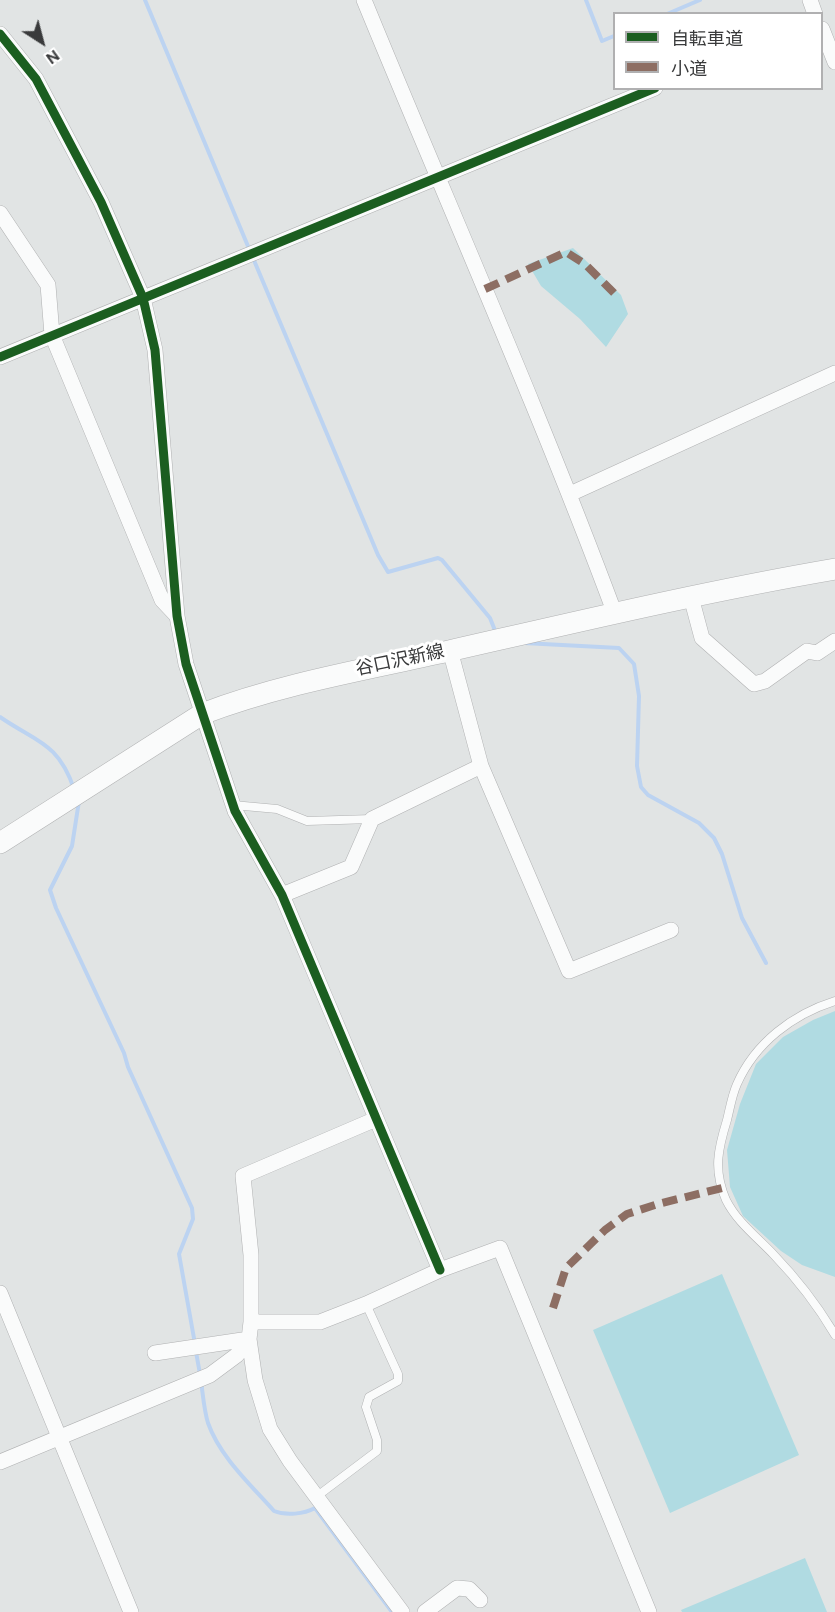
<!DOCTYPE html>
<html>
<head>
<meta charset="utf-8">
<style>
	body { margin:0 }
	#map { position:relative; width:835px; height:1612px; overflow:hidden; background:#e1e4e4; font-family:"DM Sans","Noto Sans JP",sans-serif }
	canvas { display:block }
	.legend { position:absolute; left:613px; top:12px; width:210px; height:78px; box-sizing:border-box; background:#fff; border:2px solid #b0b0b1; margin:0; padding:8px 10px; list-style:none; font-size:18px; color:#393a3b }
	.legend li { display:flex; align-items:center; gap:12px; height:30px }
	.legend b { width:30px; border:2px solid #b0b0b1 }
	.north { position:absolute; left:12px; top:12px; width:60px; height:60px; -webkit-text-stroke:4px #fff; paint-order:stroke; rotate:144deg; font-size:16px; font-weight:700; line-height:24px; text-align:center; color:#393a3b }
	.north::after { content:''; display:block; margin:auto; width:21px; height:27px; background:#393a3b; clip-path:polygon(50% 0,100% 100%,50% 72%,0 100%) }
</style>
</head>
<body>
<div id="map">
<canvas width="835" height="1612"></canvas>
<ul class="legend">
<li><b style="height:8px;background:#1b5e20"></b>自転車道</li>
<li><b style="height:8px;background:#8d6e63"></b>小道</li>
</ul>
<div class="north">N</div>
</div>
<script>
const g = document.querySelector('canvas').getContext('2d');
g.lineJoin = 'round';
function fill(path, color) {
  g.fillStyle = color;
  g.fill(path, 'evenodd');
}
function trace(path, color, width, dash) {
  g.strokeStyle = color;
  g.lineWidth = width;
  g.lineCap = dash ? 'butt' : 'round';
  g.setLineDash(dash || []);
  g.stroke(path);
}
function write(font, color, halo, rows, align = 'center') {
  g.font = font + ' "DM Sans","Noto Sans JP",sans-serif';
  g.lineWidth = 6;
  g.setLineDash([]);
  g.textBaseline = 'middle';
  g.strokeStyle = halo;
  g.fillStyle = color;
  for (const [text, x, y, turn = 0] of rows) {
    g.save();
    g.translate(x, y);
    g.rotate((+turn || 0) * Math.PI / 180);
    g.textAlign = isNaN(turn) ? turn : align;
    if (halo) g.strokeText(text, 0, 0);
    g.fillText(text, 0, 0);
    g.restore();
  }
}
fill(new Path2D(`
	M573,248l48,47 7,19 -22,33 -26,-28 -39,-33 -13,-22z
	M835,1011v266l-33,-12 -21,-14 -38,-35 -13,-29 -3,-37 13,-46 16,-40 27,-27 30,-17z
	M722,1274l77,181 -129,58 -77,-183z
	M805,1558l22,54h-145l-1,-2z`), '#b0dbe2');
trace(new Path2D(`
	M145,0l105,251
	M586,0l16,41 12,-5
	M667,14l33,-14
	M253,258l125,297 10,17 50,-14 4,2 48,58 6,15
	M524,643l95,5 15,16 5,32 -2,70 4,21 7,8 51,28 15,15 8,16 20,64 24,45
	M0,717c36,25 58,25 74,72
	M79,801l-7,45 -22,44 6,18 68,145 4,14 64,141 1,11 -14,35 16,90
	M196,1352l4,22
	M201,1381c2,14 3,29 7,42 12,34 43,62 66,88 12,5 30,3 41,-3l77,104`), '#bcd3f1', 4);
const lane = new Path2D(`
	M233,805l44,4 30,12 65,-2
	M835,1001c-42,13 -80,42 -98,83 -5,11 -7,24 -10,36 -9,29 -14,50 -1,80 11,22 31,37 48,55 23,24 44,51 61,80
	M316,1497l61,-46v-11l-11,-33 3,-10 29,-16v-7l-32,-70`);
const street = new Path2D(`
	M364,0c84,205 174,407 251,614
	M810,0l5,14
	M822,29l13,33
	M0,34l36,45 65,123 42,96 12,52 22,266 9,48 49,147 47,84 158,375
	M0,213l48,72 4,50 110,265 15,16
	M0,357l655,-269
	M570,494l265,-121
	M691,597l11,41 52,46 11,-3 42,-30 10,2 18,-12
	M450,650l31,116 88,205 102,-41
	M282,895l69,-28 21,-48 109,-53
	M376,1119l-133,57 8,79v67l-2,17 6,41 15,49 20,32 112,151
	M0,1293l131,319
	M251,1322h69l46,-18 74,-34 60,-22 149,364
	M155,1353l94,-14
	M0,1462l210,-87 27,-20 12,-16
	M425,1612l32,-24 12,1 11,11`);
const secondary = new Path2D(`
	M0,843l202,-129c81,-31 167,-45 251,-64 127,-29 254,-59 382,-81`);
trace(lane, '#b0b1b2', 9);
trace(street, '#b0b1b2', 16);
trace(secondary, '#b0b1b2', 22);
trace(lane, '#fafbfb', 8);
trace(street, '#fafbfb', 15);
trace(secondary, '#fafbfb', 21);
trace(new Path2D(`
	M485,289l81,-37 19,12 29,29
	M553,1308l13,-40 39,-38 22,-16 31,-10 64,-16`), '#8d6e63', 8, [15, 8]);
trace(new Path2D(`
	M0,34l36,45 65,123 42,96 12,52 22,266 9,48 49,147 47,84 158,375
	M0,357l655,-269`), '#1b5e20', 9);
write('18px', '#393a3b', '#fff', [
	["谷口沢新線",400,661,-12]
]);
</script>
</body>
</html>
